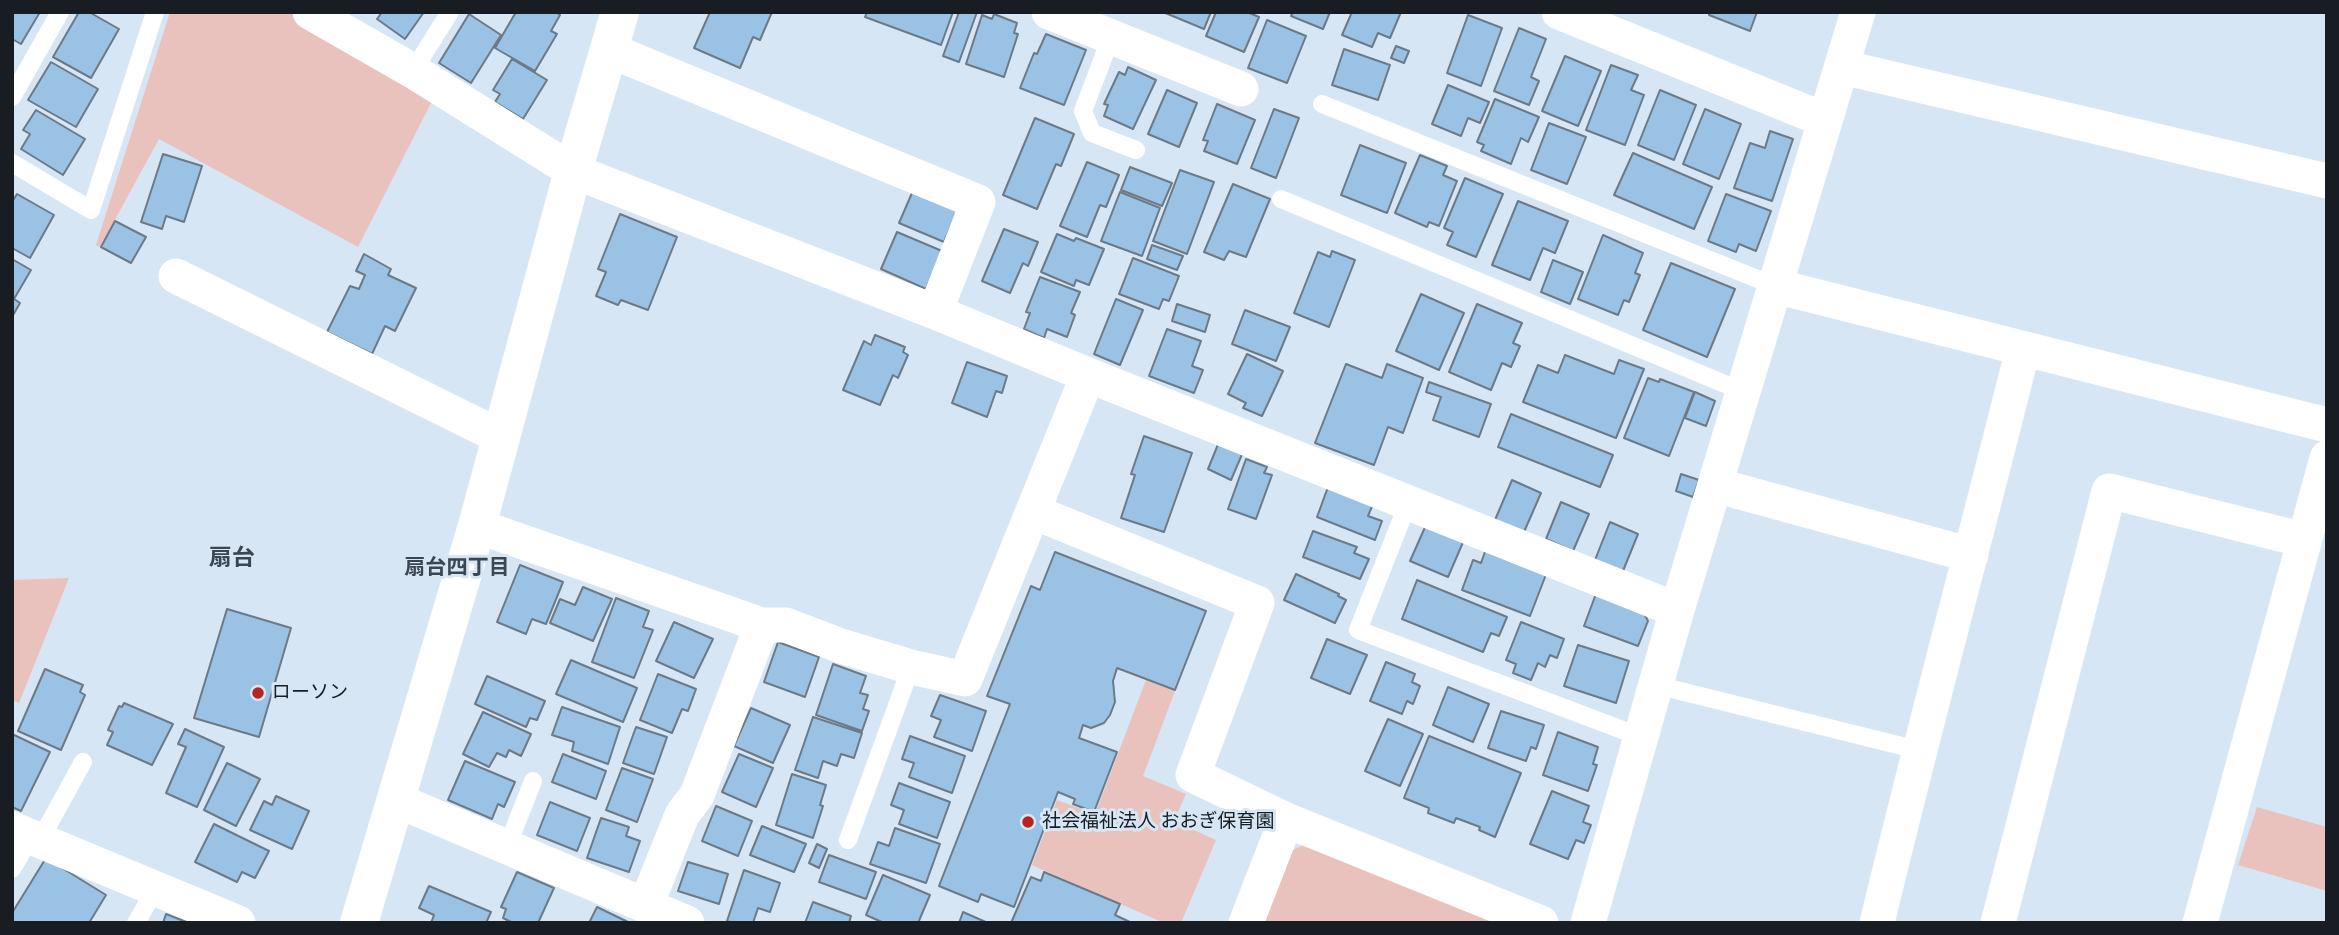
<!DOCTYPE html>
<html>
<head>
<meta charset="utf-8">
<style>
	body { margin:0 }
	#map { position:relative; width:2339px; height:935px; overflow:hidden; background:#d6e6f4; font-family:"IBM Plex Sans",sans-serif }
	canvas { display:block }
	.frame { position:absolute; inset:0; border:14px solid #171d22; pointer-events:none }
</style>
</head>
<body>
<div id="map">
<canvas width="2339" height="935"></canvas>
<div class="frame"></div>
</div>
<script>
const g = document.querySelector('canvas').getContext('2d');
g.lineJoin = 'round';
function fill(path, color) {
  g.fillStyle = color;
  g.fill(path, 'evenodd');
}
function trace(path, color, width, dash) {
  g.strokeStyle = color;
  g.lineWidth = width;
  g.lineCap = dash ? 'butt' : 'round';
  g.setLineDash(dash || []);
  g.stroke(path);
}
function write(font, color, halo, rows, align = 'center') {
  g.font = font + ' "IBM Plex Sans","Noto Sans JP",sans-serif';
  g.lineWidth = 6;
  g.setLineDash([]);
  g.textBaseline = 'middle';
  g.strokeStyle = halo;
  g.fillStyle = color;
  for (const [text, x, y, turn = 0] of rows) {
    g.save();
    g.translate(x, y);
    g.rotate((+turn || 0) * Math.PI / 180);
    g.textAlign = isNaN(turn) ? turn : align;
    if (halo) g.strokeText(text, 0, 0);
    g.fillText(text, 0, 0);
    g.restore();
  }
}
fill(new Path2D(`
	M170,12h122l142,85 -76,150 -199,-108 -59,108 -4,-2z
	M69,578l-50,125 -7,-3v-120z
	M1146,680l29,11 -32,85 43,18 -12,27 42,19 -35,83h-17l-132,-58 25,-65 38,14z
	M2257,807l70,20v64l-89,-26z
	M1310,842l184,79 -1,2h-229l27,-72z`), '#e9c2bd');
const building = new Path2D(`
	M12,12h28l-19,32 -9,-5z
	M79,12h10l30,17 -28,49 -38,-21z
	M382,12h42l-19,27 -28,-20z
	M516,12h40l4,3 -9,16 6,3 -22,37 -40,-23z
	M710,12h62l-12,28 -7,-3 -13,31 -46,-20z
	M867,12h86l-12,33 -76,-28z
	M959,12h18l-18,50 -16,-6z
	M1163,12h48l-7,17z
	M1216,12h31l12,5 -15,35 -38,-16z
	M1293,12h37l-7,17 -32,-13z
	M1352,12h49l-11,26 -12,-5 -6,14 -30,-12z
	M1710,12h47l-7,19 -41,-16z
	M469,14l32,21 -30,48 -32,-20z
	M994,14l23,9 -3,10 4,1 -14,43 -38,-13 16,-49 10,4z
	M1468,15l34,13 -21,58 -34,-13z
	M1267,20l39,16 -19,47 -39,-15z
	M1519,28l27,11 -15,38 8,4 -10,24 -35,-14z
	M1046,34l40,16 -22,55 -44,-17 14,-35 3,1z
	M1396,46l13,5 -5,12 -13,-5z
	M1344,49l46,16 -12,35 -46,-15z
	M1565,56l36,15 -23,55 -36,-15z
	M512,59l35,21 -24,39 -28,-17 5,-8 -7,-4z
	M51,62l47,27 -22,38 -48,-27z
	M1611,65l27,10 -7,15 13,5 -19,50 -39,-15z
	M1128,67l28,13 -23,49 -29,-13 4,-11 -4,-1 15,-32 6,3z
	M1448,85l41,17 -9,21 -12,-5 -7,18 -29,-12z
	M1167,90l30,13 -18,44 -31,-13z
	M1660,90l36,15 -22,55 -36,-15z
	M1495,99l44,18 -11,25 -7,-4 -10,26 -30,-13 3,-6 -7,-3z
	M1217,104l38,16 -18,44 -33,-13 4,-10 -5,-1z
	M1274,109l25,9 -23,60 -25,-10z
	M1705,109l36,15 -22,55 -36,-15z
	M36,110l49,29 -22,36 -42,-26 9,-15 -7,-4z
	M1035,118l39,16 -13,32 -5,-2 -19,45 -34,-14z
	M1549,123l37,14 -19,47 -36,-14z
	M1770,131l23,8 -21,62 -38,-13 16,-45 15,5z
	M1360,145l46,18 -19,50 -46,-18z
	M1633,153l79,34 -18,42 -80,-34z
	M163,154l39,12 -18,56 -18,-6 -4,13 -21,-7z
	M1420,155l27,11 -4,9 14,6 -18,45 -10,-4 -2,5 -32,-14z
	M1087,162l32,13 -13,32 -6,-2 -13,32 -27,-11z
	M1130,167l42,16 -10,23 -41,-16z
	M1180,170l34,12 -27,72 -34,-13z
	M1465,178l38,16 -27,63 -29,-12 6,-13 -9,-4z
	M1233,184l37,15 -24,58 -17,-6 -5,9 -20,-8z
	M915,186l45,19 -16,37 -45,-19z
	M1120,192l40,16 -18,48 -41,-15z
	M17,194l37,21 -24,43 -18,-10v-46z
	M1726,194l45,17 -15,40 -17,-7 -3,8 -28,-11z
	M1518,201l50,20 -13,32 -12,-5 -13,32 -38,-15z
	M620,214l57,23 -29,73 -27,-10 -3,5 -22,-9 10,-24 -8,-3z
	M115,221l31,16 -15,26 -30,-16z
	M1004,229l34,13 -10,24 -5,-3 -13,30 -28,-12z
	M897,232l45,19 -16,38 -45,-20z
	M1057,234l17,7 2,-3 28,11 -15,36 -13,-5 -2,6 -33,-14z
	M1603,235l40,18 -8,20 5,2 -11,27 -5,-2 -6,15 -40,-16z
	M1152,245l31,11 -6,14 -30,-11z
	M1332,251l23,9 -26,67 -35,-14 24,-61 12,5z
	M364,254l27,15 -3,6 28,13 -21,43 -10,-5 -13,28 -45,-22 23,-46 9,3 6,-14 -9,-4z
	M1133,258l46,18 -10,25 -6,-2 -4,10 -40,-15z
	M12,259l19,11 -17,29 6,4 -8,14z
	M1553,260l30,12 -13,32 -29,-12z
	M1671,263l64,26 -28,68 -64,-27z
	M1040,277l40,15 -9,21 4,2 -8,22 -20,-8 -3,9 -20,-9 6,-16 -4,-1z
	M1421,294l43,19 -25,57 -43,-19z
	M1116,299l27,11 -23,55 -26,-11z
	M1177,304l33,11 -5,17 -33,-11z
	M1477,304l45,19 -9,20 7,3 -9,21 -9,-4 -11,27 -42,-18z
	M1245,310l45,17 -14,34 -44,-17z
	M1167,329l34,12 -9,25 11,4 -9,23 -45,-17z
	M875,335l30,12 -2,5 5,3 -10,23 -5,-3 -13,30 -37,-15 21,-49 7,4z
	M1247,354l36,17 -21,45 -19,-8 3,-5 -18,-9z
	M1565,355l49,19 5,-14 25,9 -28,69 -93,-36 15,-37 20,8z
	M967,362l40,14 -5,17 -6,-2 -9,26 -35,-14z
	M1346,364l36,14 5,-14 36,14 -20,55 -15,-6 -14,38 -59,-22z
	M1648,378l11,4 1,-3 34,13 -25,64 -45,-18z
	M1429,382l62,22 -12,33 -46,-17 8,-23 -15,-5z
	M1695,392l20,9 -9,25 -21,-8z
	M1511,414l102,41 -13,32 -102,-40z
	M1144,436l48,17 -28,79 -43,-14 14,-43 -4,-1z
	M1219,442l24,10 -12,28 -23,-11z
	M1246,459l21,8 -3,6 8,2 -16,44 -28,-10z
	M1681,474l18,6 -6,17 -17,-6z
	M1512,480l29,13 -17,39 -29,-12z
	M1328,487l45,17 -5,12 14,5 -7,19 -58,-23z
	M1561,502l28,12 -16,37 -27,-12z
	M1610,522l28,12 -15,37 -28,-11z
	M1426,525l38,15 -16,37 -38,-16z
	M1313,531l44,16 -3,6 15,6 -9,20 -57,-22z
	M1486,549l61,23 -17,44 -68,-26 11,-30 8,3z
	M1055,552l151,59 -31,79 -58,-22 -4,13 2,21 -5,13 -6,8 -13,5 -8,-3 -4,13 38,14 -23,60 -21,-8 2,-5 -17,-7 -44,115 -33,-13 -3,8 -39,-16 71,-182 -23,-8 44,-110 9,4z
	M520,565l43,17 -17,42 -14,-5 -6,15 -29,-12z
	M1296,574l43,20 -1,2 8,4 -11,23 -51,-23z
	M1417,580l90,37 -8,19 -8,-3 -8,19 -81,-33z
	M583,587l29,12 -19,42 -43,-18 10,-24 15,6z
	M1597,591l44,17 7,13 -10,25 -54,-20z
	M616,598l33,13 -6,16 10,3 -19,48 -42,-16z
	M227,609l64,19 -32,109 -65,-19z
	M674,622l39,17 -19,39 -38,-17z
	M1521,622l43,17 -7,19 -7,-3 -5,12 -7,-4 -7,17 -18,-7 3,-9 -10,-4z
	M1327,639l40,16 -17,39 -39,-16z
	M778,642l41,15 -14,40 -41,-15z
	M1578,645l51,16 -13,42 -52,-17z
	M571,660l66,28 -14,34 -67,-28z
	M1386,662l29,12 -3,8 8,4 -7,18 -6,-3 -5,13 -32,-13z
	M833,664l33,12 -6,17 8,2 -5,14 6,2 -7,20 -46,-16z
	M45,669l38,16 -3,7 5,3 -24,55 -43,-19z
	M658,674l38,15 -8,22 -6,-2 -10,24 -32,-13z
	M487,676l58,25 -8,19 -7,-2 -4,9 -51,-23z
	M1448,687l41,17 -16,38 -40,-17z
	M940,695l46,16 -14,40 -38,-14 7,-17 -10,-4z
	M124,703l49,21 -21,41 -45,-20 6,-13 -5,-2 11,-24 3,1z
	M562,707l58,20 -12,37 -36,-13 2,-9 -22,-7z
	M751,708l39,17 -17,38 -39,-17z
	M1501,711l43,14 -8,24 -5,-2 -5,14 -38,-13z
	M483,712l48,22 -10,22 -12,-6 -3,7 -9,-4 -8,14 -26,-13z
	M813,717l49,16 -8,25 -13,-4 -4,12 -14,-5 -5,17 -23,-8z
	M1388,719l35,15 -23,52 -35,-15z
	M636,727l31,10 -13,37 -31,-11z
	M185,729l39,18 -27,60 -31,-14 20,-46 -8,-3z
	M1558,732l40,15 -5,17 4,1 -9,26 -45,-16z
	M12,734l38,18 -29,59 -9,-4z
	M910,736l55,20 -13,37 -43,-16 5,-14 -12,-4z
	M1429,736l92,37 -26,64 -16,-7 1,-3 -24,-9 -2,5 -26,-10 1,-5 -25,-10z
	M563,754l43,17 -10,28 -44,-17z
	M739,754l34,14 -17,39 -34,-15z
	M465,761l50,21 -11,25 -6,-3 -6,15 -44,-19z
	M227,763l33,16 -24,47 -32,-16z
	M622,768l31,11 -16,43 -31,-12z
	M792,774l34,11 -6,20 3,1 -10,32 -37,-13z
	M899,783l51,19 -13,36 -38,-14 5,-14 -13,-5z
	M1552,791l37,15 -6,16 8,3 -7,18 -8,-3 -8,19 -38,-15z
	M276,796l33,15 -17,38 -42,-19 14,-29 8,4z
	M550,802l40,16 -13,33 -40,-16z
	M716,806l36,15 -14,35 -36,-15z
	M601,818l28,9 -3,9 14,5 -11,31 -42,-14z
	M214,824l55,27 -14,27 -13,-6 -5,10 -42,-20z
	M762,826l44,18 -12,28 -44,-17z
	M895,828l45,16 -14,39 -56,-19 8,-22 11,4z
	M817,844l10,5 -8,19 -10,-5z
	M829,855l47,17 -10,27 -47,-17z
	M46,858l60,37 -17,28h-77v-10z
	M688,862l40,12 -9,30 -41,-13z
	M744,870l36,13 -10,29 -12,-4 -5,15h-20l-6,-2z
	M517,872l37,16 -16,35h-25l-10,-5 3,-9 -5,-2z
	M1044,872l76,32 -5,11 17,8h-121l20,-46 10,4z
	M883,875l47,20 -12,28h-34l-18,-8z
	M429,886l62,26 -5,11h-55l3,-8 -15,-7z
	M813,902l38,14 -2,7h-44z
	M597,907l31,15v1h-39z
	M963,912l25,11h-29z
	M166,914l23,9h-26z`);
fill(building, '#99c2e4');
trace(building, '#6c7a87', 2);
trace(new Path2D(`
	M1111,37l-28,74 9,22 44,17
	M413,71l37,-59
	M12,97l48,-85
	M1322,104l453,182
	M12,163l79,47 64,-198
	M1281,199l463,193
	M1408,503l-50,127 283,107
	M1656,685l262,65
	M40,840l43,-78
	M848,840l63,-173
	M507,847l26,-66
	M12,869l19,-32
	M136,923l20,-35`), '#fff', 18);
trace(new Path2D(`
	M310,12l103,59 160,100 362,141 153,63 589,235
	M1049,12l192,77
	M1559,12l266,108
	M609,50l369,152 -43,110
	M1842,67l485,114
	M176,276l325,161
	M1775,286l552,139
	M1715,485l256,70
	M1034,512l223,91 -64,172 93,45 255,103
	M477,526l285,99 -65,170 -15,20 -36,90
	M762,625h24l55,21 70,21 54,12 123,-304
	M396,800l291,123
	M12,829l226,94
	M1246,923l40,-103
	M1588,923l89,-313 181,-598
	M1877,923c46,-192 98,-382 146,-574
	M1998,923l111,-432 195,49
	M2200,923l127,-465`), '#fff', 35);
trace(new Path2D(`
	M359,923l118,-397 96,-355 47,-159`), '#fff', 38);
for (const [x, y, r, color] of [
	[258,693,7,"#b52622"],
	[1028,822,7,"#b52622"]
]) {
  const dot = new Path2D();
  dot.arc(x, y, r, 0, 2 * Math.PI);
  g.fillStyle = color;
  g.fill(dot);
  trace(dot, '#d6e6f4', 2.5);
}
write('19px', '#171d22', '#d6e6f4', [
	["ローソン",272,693],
	["社会福祉法人 おおぎ保育園",1042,822]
], 'left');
write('bold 21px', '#3a4753', '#d6e6f4', [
	["扇台四丁目",457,568]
]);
write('bold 23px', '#3a4753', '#d6e6f4', [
	["扇台",232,558]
]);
</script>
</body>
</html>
